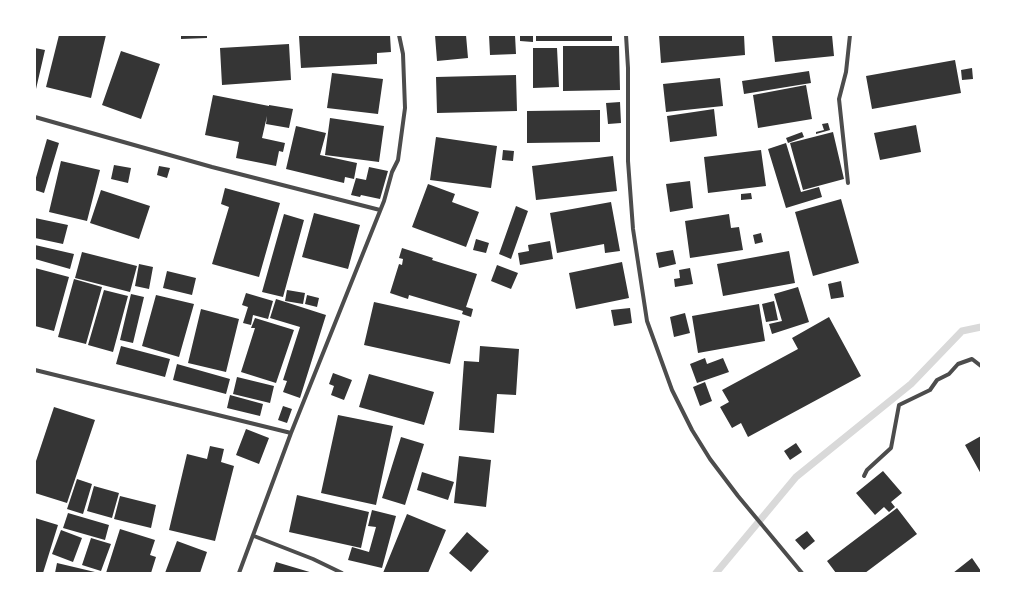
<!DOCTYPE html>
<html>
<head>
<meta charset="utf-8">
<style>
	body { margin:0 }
	#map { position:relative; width:1016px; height:608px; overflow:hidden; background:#fff; font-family:Montserrat,sans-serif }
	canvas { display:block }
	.frame { position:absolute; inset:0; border:36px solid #fff; pointer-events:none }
</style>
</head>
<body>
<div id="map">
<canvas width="1016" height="608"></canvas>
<div class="frame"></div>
</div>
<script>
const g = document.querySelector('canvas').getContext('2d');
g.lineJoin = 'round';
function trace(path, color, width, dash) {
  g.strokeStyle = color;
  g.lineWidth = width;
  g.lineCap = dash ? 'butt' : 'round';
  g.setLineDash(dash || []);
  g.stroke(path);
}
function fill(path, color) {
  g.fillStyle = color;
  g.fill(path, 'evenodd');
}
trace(new Path2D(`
	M716,573l80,-96 115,-93 51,-53 19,-4`), '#d9d9d9', 7);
fill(new Path2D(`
	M59,35h47l-15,63 -45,-11z
	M181,35h26v3l-26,1z
	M375,35h15l1,17 -14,1v11l-76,4 -2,-32z
	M435,35h31l2,23 -31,3z
	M489,35h26l1,19 -26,1z
	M520,35h13v7l-13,-1z
	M536,35h76v6h-76z
	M659,35h85l1,20 -84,8z
	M772,35h60l2,21 -59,6z
	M289,44l2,36 -69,5 -2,-37z
	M563,46h56l1,44 -57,1z
	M35,48l10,2 -9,39h-1z
	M533,48h24l2,39 -26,1z
	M121,51l39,13 -19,55 -39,-14z
	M955,60l6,33 -89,16 -6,-33z
	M972,68l1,11 -11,1 -1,-10z
	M809,71l2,12 -67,11 -2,-13z
	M332,73l51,6 -5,35 -51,-6z
	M516,75l1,36 -80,2 -1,-36z
	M720,78l3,28 -57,6 -3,-28z
	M806,85l6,34 -54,9 -5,-33z
	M213,95l56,11v-1l24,4 -4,19 -23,-4 1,-8 -5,22 23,5 -2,9 -4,-1 -3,15 -40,-8 3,-16 -34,-7z
	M620,102l1,21 -13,1 -2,-21z
	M714,109l3,27 -47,6 -3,-26z
	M600,110v32l-73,1v-32z
	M330,118l54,8 -5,36 -54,-7z
	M828,123l2,7 -14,4v-2l8,-2 -2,-6z
	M916,125l5,27 -41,8 -6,-27z
	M296,126l30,7 -6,22 37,8 -3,16 -9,-2 -1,6 -58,-14z
	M802,132l2,5 -16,6 -2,-5z
	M833,132l11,47 -41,11 -13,-47z
	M436,137l61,9 -6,42 -61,-8z
	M47,139l12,4 -15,50 -9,-3v-9z
	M786,143l15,49 18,-5 3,10 -36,11 -18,-59z
	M503,150l11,1 -1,10 -11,-1z
	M761,150l5,36 -58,7 -4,-36z
	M613,156l4,35 -81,9 -4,-34z
	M61,161l39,9 -13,51 -38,-9z
	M114,165l17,3 -3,15 -17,-4z
	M159,166l11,2 -3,10 -10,-3z
	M369,167l19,4 -8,28 -19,-4 -1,2 -9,-2 5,-17 10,2z
	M690,181l3,27 -23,4 -4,-28z
	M428,184l27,10 -3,8 27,10 -13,35 -54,-20z
	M225,188l55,15 -21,74 -47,-13 17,-57 -8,-3z
	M101,190l49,16 -11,33 -49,-16z
	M751,193l1,6 -11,1v-6z
	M841,199l18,64 -46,13 -18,-64z
	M611,202l9,49 -15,2 -1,-9 -47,9 -7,-40z
	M516,206l12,5 -17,48 -12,-5z
	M314,213l46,12 -12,44 -46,-12z
	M284,214l20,6 -21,77 -21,-5z
	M729,214l2,14 8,-1 4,23 -53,8 -5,-37z
	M35,218l33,7 -5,19 -28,-6z
	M761,233l2,9 -8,2 -2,-9z
	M476,239l13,4 -3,10 -13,-3z
	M550,241l3,18 -33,6 -2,-12 11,-2 -1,-6z
	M35,245l39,9 -4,15 -35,-10z
	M402,248l31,10 -1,2 45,14 -11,33 7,2 -2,8 -9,-3 1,-3 -54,-16 -1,4 -18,-6 9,-29 3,1 1,-6 -4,-1z
	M673,250l3,14 -17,4 -3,-15z
	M789,251l6,32 -72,13 -6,-32z
	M82,252l55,14 -7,26 -55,-14z
	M622,262l7,36 -53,11 -7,-36z
	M139,264l14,3 -4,22 -14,-3z
	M497,265l21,8 -7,16 -20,-8z
	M35,268l34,9 -15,54 -19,-5z
	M690,268l3,16 -18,3 -1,-8 6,-1 -1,-8z
	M167,271l29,7 -4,17 -29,-7z
	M74,279l28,8 -16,57 -28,-7z
	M841,281l3,16 -13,2 -3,-15z
	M798,287l11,35 -37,12 -3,-10 13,-3 -8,-27z
	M104,290l24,6 -15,56 -25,-7z
	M287,290l18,3 -2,11 -18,-3z
	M246,293l27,8 -5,18 -15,-4 -2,10 -8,-2 5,-16 -6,-2z
	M131,294l13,3 -11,46 -13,-3z
	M156,295l38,9 -15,53 -37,-11z
	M307,295l12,3 -2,9 -12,-3z
	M276,299l50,16 -26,83 -17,-6 4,-11 -4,-1 17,-53 -30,-9z
	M774,301l4,19 -12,2 -4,-18z
	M374,302l86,19 -10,43 -86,-19z
	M759,304l6,37 -67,12 -6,-37z
	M630,308l2,15 -18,3 -3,-16z
	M201,309l38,10 -13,53 -38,-9z
	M685,313l5,20 -16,4 -4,-20z
	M829,317l32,59 -113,61 -7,-14 -9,5 -12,-21 9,-5 -7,-12 76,-41 -6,-11z
	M255,318l39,12 -18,53 -35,-11 14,-44h-4z
	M121,346l49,13 -5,18 -49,-13z
	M480,346l39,3 -3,46 -19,-1 -3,39 -35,-3 5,-69 15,1z
	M705,358l2,6 16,-6 6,14 -32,11 -7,-19z
	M177,364l53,15 -4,15 -53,-14z
	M333,373l19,7 -8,20 -13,-5 3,-9 -5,-2z
	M369,374l65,18 -10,33 -65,-18z
	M237,377l37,9 -4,17 -37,-9z
	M705,382l7,19 -12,5 -7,-19z
	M230,395l33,9 -3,12 -33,-8z
	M283,406l9,3 -5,14 -9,-3z
	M54,407l41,13 -28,83 -32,-10v-29z
	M338,415l55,11 -17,79 -55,-12z
	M246,429l23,9 -10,26 -23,-9z
	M981,436v38l-16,-29z
	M401,437l23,7 -19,61 -23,-7z
	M796,443l6,9 -12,8 -6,-9z
	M210,446l14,3 -3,13 13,4 -19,75 -46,-11 18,-76 20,5z
	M459,456l32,4 -5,47 -32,-4z
	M883,471l19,22 -11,9 4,5 -6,5 -5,-5 -9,8 -19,-22z
	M422,472l32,10 -6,18 -31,-10z
	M77,479l15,5 -9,30 -16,-5z
	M94,486l25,7 -7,25 -25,-7z
	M297,495l72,17 -8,36 -72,-16z
	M120,496l36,9 -5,23 -37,-9z
	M897,508l20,26 -52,39h-29l-9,-12z
	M372,510l24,6 -14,52 -34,-8 4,-13 17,5 7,-25 -8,-1z
	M68,513l41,12 -4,15 -42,-12z
	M407,514l39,16 -18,43h-45z
	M35,518l23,7 -15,48h-8z
	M120,529l35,11 -5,15 6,2 -5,16h-45z
	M61,530l21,8 -9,24 -21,-8z
	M807,531l8,10 -11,9 -9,-10z
	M467,532l22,19 -18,21 -22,-19z
	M91,538l20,6 -10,27 -19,-6z
	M177,541l30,11 -7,21h-35z
	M972,558l9,13v2h-28z
	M276,562l37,11h-40z
	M57,563l38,9v1h-40z`), '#353535');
trace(new Path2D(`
	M626,35l2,33v93l5,68 14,92 25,69 20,40 18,29 28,37 64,77
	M35,117l177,50 168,43
	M848,183l-9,-84 7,-27 4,-37
	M35,370l256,63
	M864,476l3,-6 24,-22 8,-43 31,-15 7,-10 12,-6 9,-10 14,-5 9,7
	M254,536l59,23 29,14
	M239,573l52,-140 93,-232 8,-29 6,-12 7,-52 -2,-54 -4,-19`), '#4c4c4c', 4);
</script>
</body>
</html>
